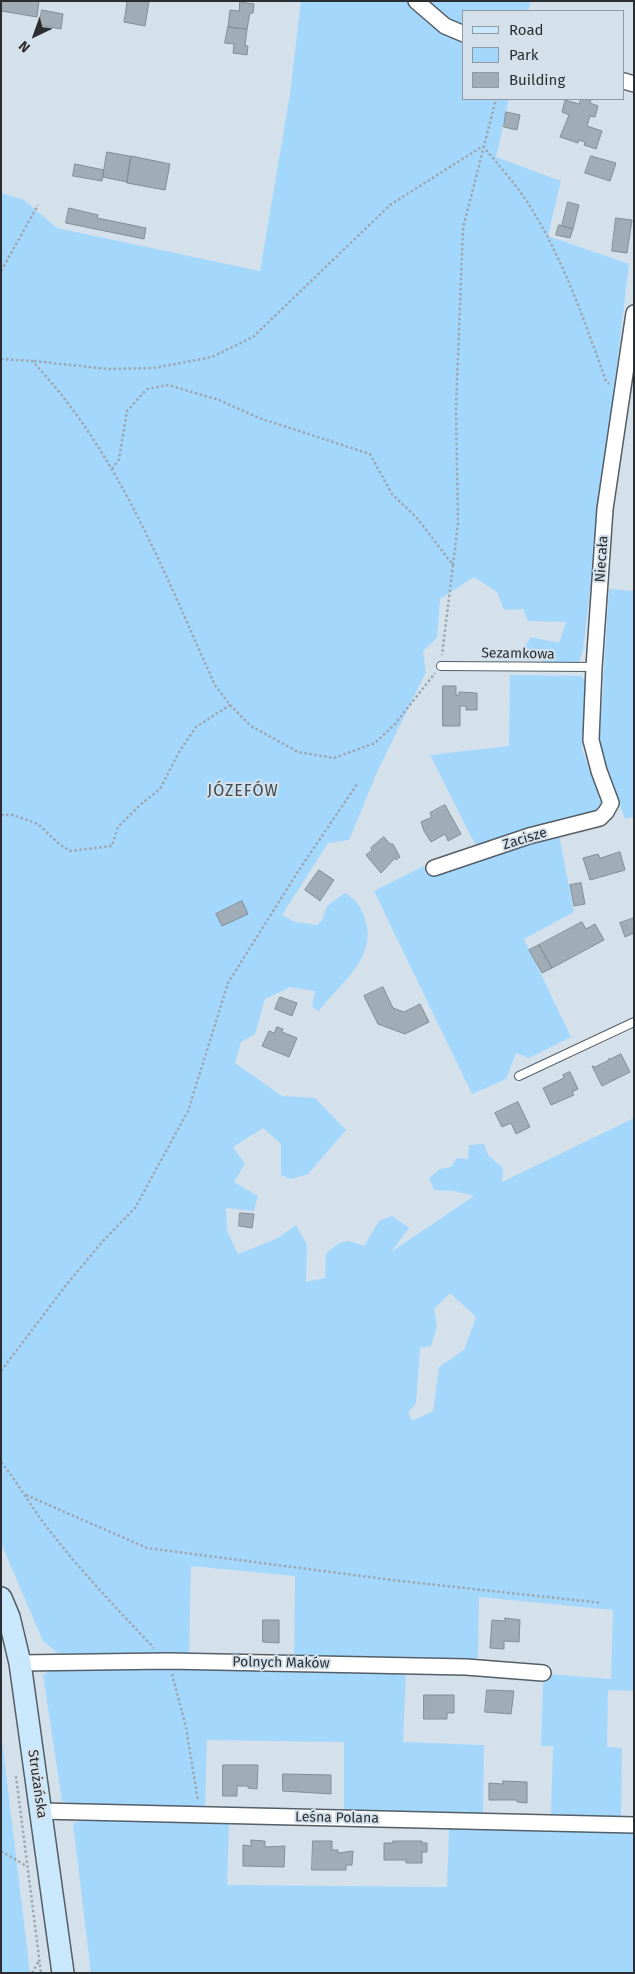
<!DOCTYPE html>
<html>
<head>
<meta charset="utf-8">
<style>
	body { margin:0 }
	#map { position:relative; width:635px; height:1974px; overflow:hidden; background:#d4e1eb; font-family:"Fira Sans",sans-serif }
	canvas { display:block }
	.frame { position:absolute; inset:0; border:2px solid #2a2e32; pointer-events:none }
	.legend { position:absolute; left:462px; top:10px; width:162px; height:90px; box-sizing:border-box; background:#d4e1eb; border:1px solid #9099a1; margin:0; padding:6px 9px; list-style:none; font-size:15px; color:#2a2e32 }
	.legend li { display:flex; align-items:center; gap:10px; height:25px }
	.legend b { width:25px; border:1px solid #9099a1 }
	.north { position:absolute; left:10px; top:10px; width:50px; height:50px; -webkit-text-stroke:4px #d4e1eb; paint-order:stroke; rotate:222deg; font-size:14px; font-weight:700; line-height:20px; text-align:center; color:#2a2e32 }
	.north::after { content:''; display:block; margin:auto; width:18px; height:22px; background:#2a2e32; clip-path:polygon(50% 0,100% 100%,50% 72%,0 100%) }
</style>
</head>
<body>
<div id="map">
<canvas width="635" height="1974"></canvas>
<div class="frame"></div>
<ul class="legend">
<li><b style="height:6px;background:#cae8fc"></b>Road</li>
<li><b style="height:14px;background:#a4d7fc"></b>Park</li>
<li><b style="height:14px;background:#a1adb6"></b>Building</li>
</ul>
<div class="north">N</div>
</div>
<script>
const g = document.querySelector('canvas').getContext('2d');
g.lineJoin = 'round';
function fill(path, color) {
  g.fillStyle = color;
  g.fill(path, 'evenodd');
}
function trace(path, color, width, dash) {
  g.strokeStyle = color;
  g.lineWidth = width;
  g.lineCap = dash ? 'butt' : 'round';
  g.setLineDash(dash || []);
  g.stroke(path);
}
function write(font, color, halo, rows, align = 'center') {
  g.font = font + ' "Fira Sans",sans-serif';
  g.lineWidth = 4;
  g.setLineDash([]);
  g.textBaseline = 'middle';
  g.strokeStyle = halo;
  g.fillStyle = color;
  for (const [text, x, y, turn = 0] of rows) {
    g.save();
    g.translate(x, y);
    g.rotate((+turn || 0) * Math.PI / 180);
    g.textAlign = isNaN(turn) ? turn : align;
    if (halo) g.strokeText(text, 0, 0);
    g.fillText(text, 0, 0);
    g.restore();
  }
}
fill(new Path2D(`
	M301,1h230l-3,10h-64v88h45l-13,58 65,24 -13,55 81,28 -46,386 -6,19 -27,-2 -25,-21 6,-9 28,6 7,-21 -38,-1 -5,-12 -19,1 -7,-18 -23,-15 -34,22 -3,39 -14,13 3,21 -48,98 -29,70 -21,3 -46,72 13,7 22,3 5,-5 5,-14 18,-13c11,6 16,14 20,26 13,39 -25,64 -46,92l-7,-4 3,-16 -25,-4 -25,12 -10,35 -14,8 -6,21 47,33 33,2 31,32 -38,44 -17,5 -10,-4v-31l-18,-16 -30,19 12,17 -11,18 24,14 -4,15 -28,-3 1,22 11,24 38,-15 20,-14 11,20 -1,37 19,-4 1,-24c16,-14 18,-16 38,-8l15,-25 13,-5 17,12 -18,24 83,-56 -19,-5 -21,-1 -5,-12 11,-9 11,-2 6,-9 11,1 1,-14 15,-1 4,11 15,13 -1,14 132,-64v573l-26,-1 -1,57 15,1 -1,71 -70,-2 2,-71h-12l2,-62 4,-10 64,5 2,-69 -134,-13 -1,60 -6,5 -178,-4 1,-82 -104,-10 -2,89 -131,-2 -15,-12 -42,-98v-1350l23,7 33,28 203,43 30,-177zM450,1293l26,24 -12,33 -25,17 -6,44 -21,10 -4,-8 8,-10 4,-55 11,-2 6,-20 -3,-17z
	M609,589l25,2v226l-9,2 -26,-71z
	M510,675l71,1 7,8 -6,65 20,56 -6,9 -120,32 -46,-91 79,-9z
	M559,835l15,77 -50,27 47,98 -42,21 -13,-5 -10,26 -34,15 -98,-203 50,-25 6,9 12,-6z
	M58,1665l348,7 -3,70 81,3 -1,70 -139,-2v-71l-137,-2 -2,70 -122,-3 -21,-6 -19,-126z
	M1,1732l29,241h-29z
	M81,1820l148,4 -2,61 220,2 2,-59 185,3v142h-543l-18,-149z`), '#a4d7fc');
const building = new Path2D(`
	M1,1h38l-2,16 -36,-6z
	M124,1h25l-4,25 -21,-4 3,-19z
	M240,2l14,2 -1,9h-3l-3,16 -19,-2 2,-17 9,1z
	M42,10l21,4 -2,15 -22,-4z
	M228,27l19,2 -2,17h3l-1,9 -14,-2 1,-9 -9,-1z
	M581,99h10l-1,4 8,3 -3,11 -5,-1 -3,10 15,5 -6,18 -12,-4 1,-3 -6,-2 -1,3 -18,-6 9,-22 -7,-3 3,-12 14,4z
	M506,112l14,3 -3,15 -13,-3z
	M107,152l22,4 2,2 -4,24 -24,-5z
	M131,156l39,8 -5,26 -38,-7z
	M591,156l25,7 -6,18 -25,-8z
	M75,164l29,6 -2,11 -29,-5z
	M568,202l11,3 -6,24 -11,-3z
	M69,208l29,7 -1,3 49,10 -2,11 -78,-16z
	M616,218l16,2 -5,33 -15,-2z
	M559,225l14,4 -3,9 -14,-3z
	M443,686h13v9h3v-3l18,1v17h-11v-4h-6v20h-17z
	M445,805l16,29 -13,7 -3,-7 -14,8 -7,-11 -3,-9 11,-5 -2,-4z
	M384,837l6,7h3l7,13 -4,3 -1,-2 -14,15 -15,-18 6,-5 -1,-2z
	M620,852l5,18 -35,10 -7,-22 15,-4 2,4z
	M319,870l15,10 -14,21 -15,-11z
	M581,883l4,21 -11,2 -4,-21z
	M242,901l6,13 -26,12 -6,-12z
	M634,918v15l-9,4 -5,-14z
	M582,922l4,7 9,-5 9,16 -52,28 -13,-23z
	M539,945l13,23 -10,5 -13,-23z
	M383,987l10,21 11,4 16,-8 9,18 -24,12 -27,-10 -14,-28z
	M280,997l17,6 -5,13 -17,-7z
	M277,1027l6,2 -1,3 15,6 -8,19 -27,-11 7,-15 5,2z
	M621,1054l9,18 -28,14 -10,-20 3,1 14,-7v-2l1,1z
	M570,1072l8,17 -6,3 2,3 -23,10 -8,-17 21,-10 -1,-3z
	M518,1102l12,25 -14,7 -5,-11 -9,4 -7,-14z
	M240,1213l14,1 -2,14 -13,-2z
	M505,1618l15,2 -1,22 -15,-1v8l-14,-1 2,-28 13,1z
	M263,1620h16v23l-16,-1z
	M487,1690l27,1 -3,23 -26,-2z
	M424,1695h30v18h-7v6h-23z
	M223,1765h35l-1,24 -9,-1v-2h-11v10h-14z
	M283,1774l48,1v19l-48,-3z
	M503,1781l24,1v21l-10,-1v-2h-28v-17l14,1z
	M251,1840l14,1v6l20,-1 -1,21 -41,-1v-21l8,1z
	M313,1841h19v9h6v3l15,-2 -1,14h-6v5h-34z
	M393,1841h29v2h5v9h-5v11h-16v-3h-22v-17h9z`);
fill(building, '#a1adb6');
trace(building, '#828d96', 1);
const lane = new Path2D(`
	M441,666l153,1
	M519,1076l115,-54`);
const street = new Path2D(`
	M416,1l29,25 19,8
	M624,81l10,3
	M434,868l95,-32 71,-18 6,-6 5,-9 -12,-32 -8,-31 3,-73 11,-158 29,-196
	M20,1663l148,-2 298,6 77,6
	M41,1811l593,14`);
const secondary = new Path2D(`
	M1,1598l8,19 11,46 43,310`);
trace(lane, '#535e66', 10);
trace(street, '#535e66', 18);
trace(secondary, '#535e66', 24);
trace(new Path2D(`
	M483,146c15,19 32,37 45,57 35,55 56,117 78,178l3,3
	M1,271l37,-66
	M1,359l31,2c86,90 132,212 183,324l15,20 21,21 47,26 36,6 41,-15 20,-19 40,-51
	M34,361l74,8 46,-1 58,-11 41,-20 137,-132 93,-59
	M112,469l7,-10 8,-48 20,-22 21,-4 51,15 40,18 111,36 22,40 25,24 36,47 -11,90
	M453,565l5,-42 -2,-115 7,-180 33,-129
	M1,815h12l25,9 21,20 11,7 42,-5 6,-19 22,-22 20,-16 19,-37 17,-25 34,-22
	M1,1371l66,-87 35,-42 33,-34 53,-97 40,-128 69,-110 60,-89
	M1,1462c15,18 26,38 39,56 35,47 74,88 114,130
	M26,1495l121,53 253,33 202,22
	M172,1674l14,53 12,74
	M16,1776l25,197
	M1,1851l27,16
	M32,1973l7,-12`), '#9da7af', 2.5, [2.5, 2.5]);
trace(lane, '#fff', 8);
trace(street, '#fff', 15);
trace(secondary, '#cae8fc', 21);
write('14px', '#2a2e32', '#d4e1eb', [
	["Niecała",602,559,-86],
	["Sezamkowa",518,654,1],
	["Zacisze",525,839,-17],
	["Polnych Maków",281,1663,1],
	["Strużańska",37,1784,82],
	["Leśna Polana",337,1818,1]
]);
g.letterSpacing = '1px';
write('16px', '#3f4951', '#d4e1eb', [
	["JÓZEFÓW",243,792]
]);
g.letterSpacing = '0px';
</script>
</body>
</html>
